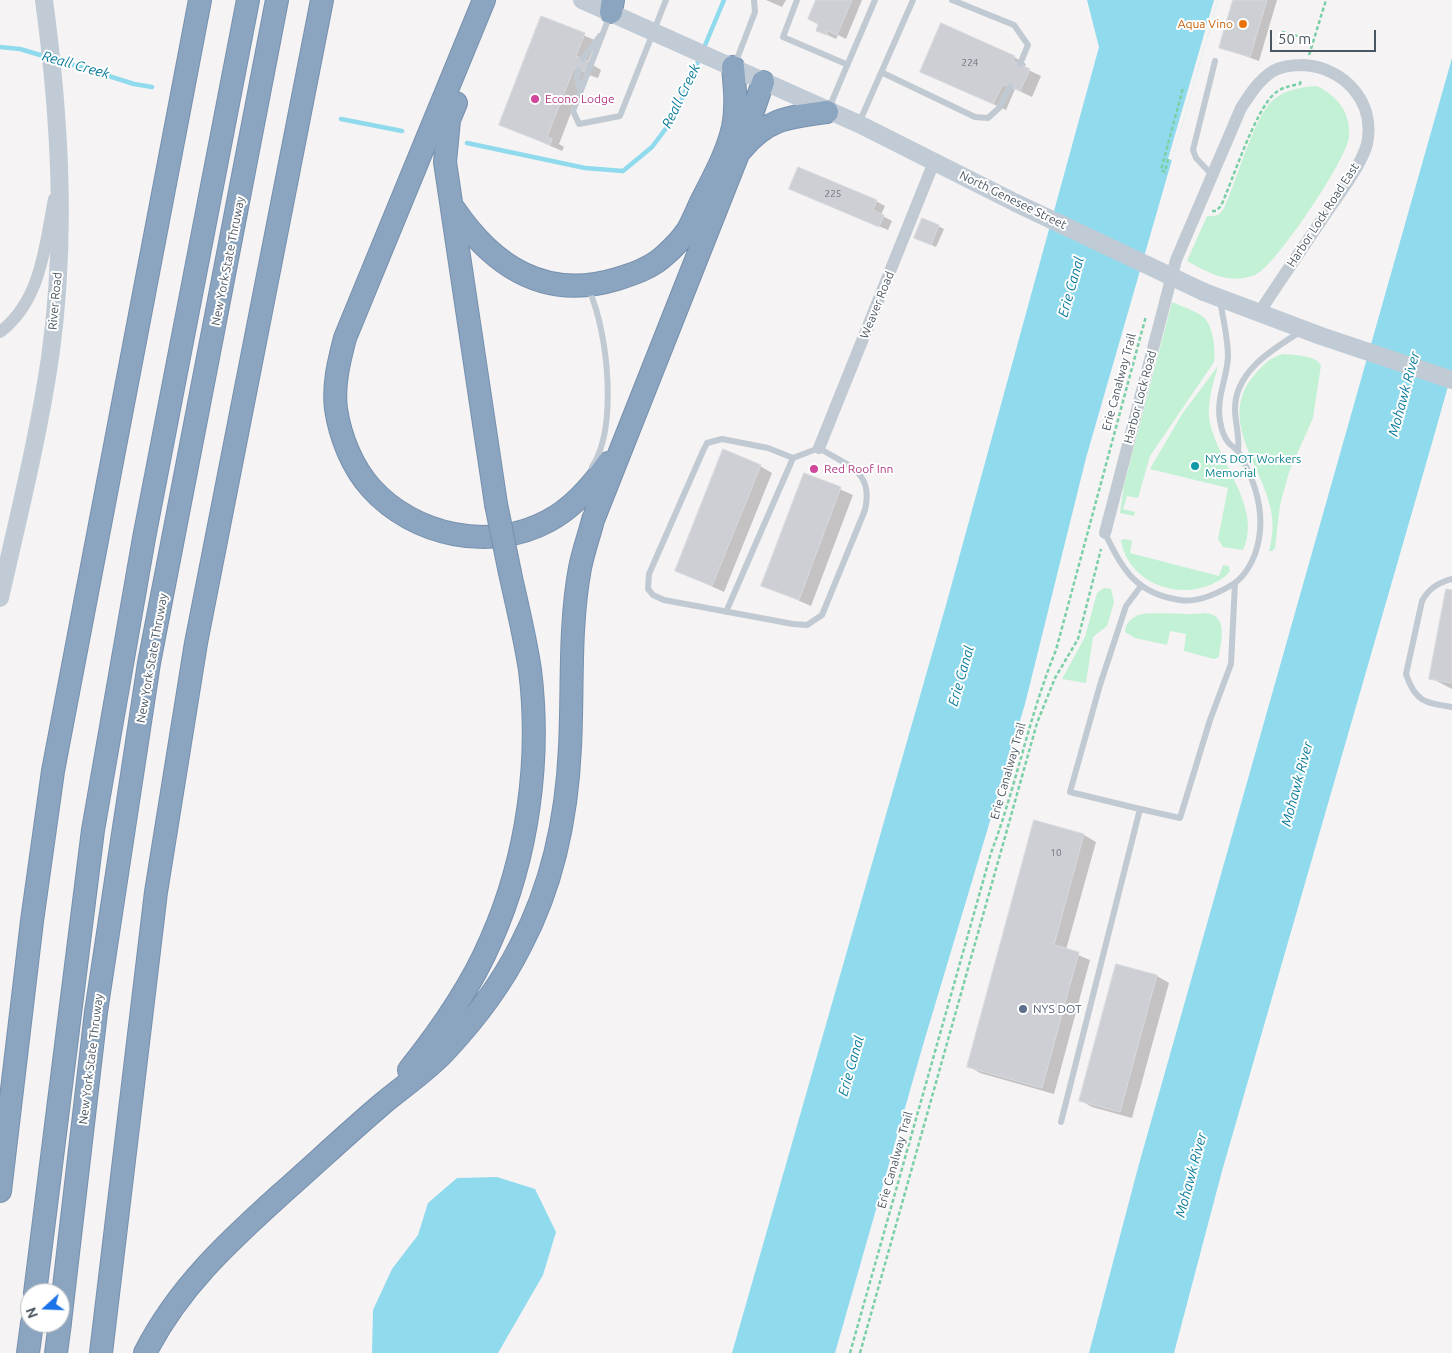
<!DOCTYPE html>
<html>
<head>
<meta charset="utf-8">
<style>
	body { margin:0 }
	#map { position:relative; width:1452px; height:1353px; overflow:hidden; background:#f5f3f3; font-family:Ubuntu,sans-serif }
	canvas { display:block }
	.north { position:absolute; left:20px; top:1283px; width:50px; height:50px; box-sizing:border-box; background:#fff; border:1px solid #b7bbc0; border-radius:50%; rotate:250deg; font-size:14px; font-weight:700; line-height:20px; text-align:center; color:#4a5661 }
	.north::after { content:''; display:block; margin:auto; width:18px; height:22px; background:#1a73e8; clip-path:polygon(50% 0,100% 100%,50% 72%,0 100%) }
	.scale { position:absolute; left:1270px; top:30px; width:106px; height:22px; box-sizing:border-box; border:2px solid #4a5661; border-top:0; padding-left:6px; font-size:15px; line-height:18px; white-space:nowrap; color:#4a5661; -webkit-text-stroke:4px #fff; paint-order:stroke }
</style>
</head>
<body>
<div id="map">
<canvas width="1452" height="1353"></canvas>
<div class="north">N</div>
<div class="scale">50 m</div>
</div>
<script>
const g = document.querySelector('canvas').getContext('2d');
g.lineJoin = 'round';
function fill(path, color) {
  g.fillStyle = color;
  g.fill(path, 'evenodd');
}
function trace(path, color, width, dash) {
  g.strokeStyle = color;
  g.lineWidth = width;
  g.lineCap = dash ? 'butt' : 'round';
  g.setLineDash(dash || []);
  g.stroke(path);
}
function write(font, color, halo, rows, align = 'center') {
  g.font = font + ' Ubuntu,sans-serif';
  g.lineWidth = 4;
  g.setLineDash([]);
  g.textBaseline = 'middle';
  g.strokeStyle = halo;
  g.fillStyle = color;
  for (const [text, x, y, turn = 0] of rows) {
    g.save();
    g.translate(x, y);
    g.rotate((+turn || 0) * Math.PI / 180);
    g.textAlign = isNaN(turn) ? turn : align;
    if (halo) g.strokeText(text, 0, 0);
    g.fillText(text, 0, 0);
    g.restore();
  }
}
fill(new Path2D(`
	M1317,86c20,10 34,26 32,51 -2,22 -74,130 -94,138 -26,10 -46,-2 -68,-14l20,-45c10,1 13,-1 18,-10 11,-25 29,-86 45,-103 12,-13 30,-16 47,-17z
	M1172,302c9,4 21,8 30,14 11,7 14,34 12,46l-64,94 -12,42 -11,-2 -4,13 12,3 -1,4 -14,-3 4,-28z
	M1283,354c12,1 32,1 38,11l-8,53 -24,54 -9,33 -5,43 -3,3h-3c4,-16 5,-29 1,-45 -10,-44 -54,-89 -14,-133 8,-9 15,-16 27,-19z
	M1218,366c-5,19 -12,38 -8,57 8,39 53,86 33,127l-20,-3 -5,-8 10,-51 -78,-19 32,-55z
	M1125,539l7,2 -2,12 89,23 4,-11 6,1 1,5c-4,6 -12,10 -18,13 -36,17 -85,-3 -91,-44z
	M1104,588l7,1 3,13 -7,24 -14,11 -7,46 -24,-4 23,-42 12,-44z
	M1205,613c24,2 16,27 14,44l-5,2 -30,-8 2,-17 -16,-3 -3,14 -32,-7 -10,-6c0,-8 6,-14 14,-17 14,-4 48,1 66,-2z`), '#c3f1d5');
fill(new Path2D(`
	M1087,0h131l-132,458 -61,246 -102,341 -88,308h-103l214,-748 153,-558z
	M1452,58v314l-20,71 -210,728 -48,182h-85l50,-189z
	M497,1177l38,12 21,43 -13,43 -45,78h-126l1,-43 19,-41 26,-34 10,-32 29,-25z`), '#90daee');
fill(new Path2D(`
	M1214,0h4l-46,160 -4,-1z`), '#f5f3f3');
fill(new Path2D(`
	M766,0h20l-4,7z
	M818,0h44l-16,39 -8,-4 -2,4 -19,-9 2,-5z
	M1234,0h43l-18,61 -39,-14z
	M542,18l55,23 -9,21 13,8 -3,8 -12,-4 -27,70 5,3 -2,4 -62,-27z
	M1014,57l12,7 -2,4 17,8 -9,21 -17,-8 -9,21 -85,-39z
	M791,188l85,13 9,5 -4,9 11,6 -4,9z
	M938,226l6,3 -8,18 -15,-7z
	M760,466l12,7 -48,119 -48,-22z
	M805,474l48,21 -42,111 -48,-21z
	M1452,592v97l-21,-11z
	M1034,822l50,13 12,7 -30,108 24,10 -36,134 -74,-21 -12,-7z
	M1117,965l40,11 12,7 -37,135 -40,-11 -12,-7z`), '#0003');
trace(new Path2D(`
	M0,47l20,2 27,8
	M703,50l21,-50
	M55,59l79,25 18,3
	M341,119l61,12
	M467,143l118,25 38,3 29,-24 21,-28 27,-62`), '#90daee', 4.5);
const building = new Path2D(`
	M816,0h36l-15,35 -9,-4 -1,4 -11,-4 2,-7 -10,-5z
	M1233,0h34l-17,57 -31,-9z
	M541,16l44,17 -9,23 14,6 -5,10 -11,-4 -27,69 5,2 -2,6 -51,-20z
	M941,23l74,33 -2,5 17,8 -10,22 -17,-7 -10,20 -73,-32z
	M798,167l79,33 -4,10 11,5 -5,12 -90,-38z
	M922,218l17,7 -8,20 -17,-7z
	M723,449l38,16 -49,121 -37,-15z
	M804,473l37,14 -42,113 -38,-14z
	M1446,589l6,1v93l-23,-4z
	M1034,820l50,14 -30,111 25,7 -37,136 -75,-21z
	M1116,964l41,11 -37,137 -41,-11z`);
fill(building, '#cdcfd5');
trace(building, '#d7d9de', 1);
const highway = new Path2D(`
	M484,0l-139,338c-6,23 -12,47 -9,71 4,27 16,58 35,79 43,48 120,64 177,33 25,-13 44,-35 60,-58
	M611,12l2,-12
	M456,103l-7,17 -4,42 51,342
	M742,149c26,-31 47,-32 85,-37
	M454,209c39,57 91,92 163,70 16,-5 34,-11 47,-23 8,-7 17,-16 23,-25 5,-8 9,-18 13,-27 12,-24 27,-50 33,-77 4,-20 2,-39 0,-60
	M409,1070c32,-40 62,-83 82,-130 37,-83 50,-181 39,-270 -5,-33 -13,-65 -20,-97
	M0,1191l32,-270 21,-150 147,-771
	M35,1293l58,-463 51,-292 104,-538
	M60,1322l36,-310 53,-349 128,-663
	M28,1353l4,-30
	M56,1353l4,-30
	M101,1353l55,-461 40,-249 126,-643
	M145,1353c33,-65 82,-110 135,-158 34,-30 67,-61 101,-90 21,-18 46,-34 65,-55 29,-31 56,-67 75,-105 32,-61 46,-130 49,-198 3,-59 -1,-120 10,-179 3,-16 9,-32 13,-48l145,-366 25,-72`);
trace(highway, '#7690ad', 24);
trace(new Path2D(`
	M1282,32l32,8
	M1309,55l17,-55
	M1168,159l-3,13 -4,-2 22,-82
	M1212,211h4l5,-5c12,-27 34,-95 53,-112 8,-7 16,-8 26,-10l1,-5
	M850,1353l141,-500c25,-66 38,-137 65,-203l90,-334
	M860,1353l177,-630 18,-45 23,-39 23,-90`), '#7ad0a6', 2.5, [4, 2.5]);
trace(new Path2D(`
	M797,0l-14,37 63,27
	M952,0l62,25 14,20 -8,19
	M610,15l-37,96 6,13 41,-8 46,-116
	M583,59l17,-23
	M735,64l20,-52 -1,-12
	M578,70l-1,8 3,12
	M883,73l92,44 13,1 11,-10 11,-21
	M829,108l46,-108
	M859,123l54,-123
	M1212,175l-16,-17 -3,-8 22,-89
	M589,290c19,42 29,137 3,177
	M722,439l46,9 25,10 26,-10c29,18 55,23 46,62l-43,105 -15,10 -14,-1 -129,-24 -11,-5 -5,-6 1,-15 54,-123 4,-8z
	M1238,451c2,-15 -3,-28 -3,-42 0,-38 38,-60 65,-77
	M1105,533c17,37 32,61 75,67 16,3 36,-6 50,-14 13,-7 20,-19 25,-32 12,-34 2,-70 -16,-101 -3,-5 -8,-7 -11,-11 -4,-5 -7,-15 -8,-21 -4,-23 7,-43 8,-64 0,-19 -5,-38 -8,-57
	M1452,579c-14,4 -23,9 -30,22l-16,73c9,28 20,29 46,33
	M726,612l67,-154
	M1140,809l40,9 30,-98 21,-56 4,-81
	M1061,1122l79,-313 -70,-17 30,-107 26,-79 15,-20`), '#c1cad2', 6);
trace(new Path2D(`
	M0,332c41,-31 45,-86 54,-133
	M819,448l115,-286
	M1105,533l71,-273 65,-152c9,-14 18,-28 32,-37 9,-5 20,-6 30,-6 41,2 73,37 64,79 -5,19 -24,45 -36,62 -24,36 -49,71 -72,107`), '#c1cad2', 12);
trace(new Path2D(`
	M582,0l277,124 157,79
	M1204,292l117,44 131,44
	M0,598c18,-80 38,-159 50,-240 17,-119 10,-240 -6,-358`), '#c1cbd6', 18);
trace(highway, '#8ba5c1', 22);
const highwayBridge = new Path2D(`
	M496,504l14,69`);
trace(highwayBridge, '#7690ad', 24, []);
trace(new Path2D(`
	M1016,203l188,89`), '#c1cbd6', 18);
trace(highwayBridge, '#8ba5c1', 22);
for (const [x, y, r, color] of [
	[1243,24,5,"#e8710a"],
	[535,99,5,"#d1479c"],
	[1195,466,5,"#0f9aa8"],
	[814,469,5,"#d1479c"],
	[1023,1009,5,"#5c6f8a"]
]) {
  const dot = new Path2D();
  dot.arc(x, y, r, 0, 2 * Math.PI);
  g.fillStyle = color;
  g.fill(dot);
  trace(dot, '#fff', 2);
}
write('10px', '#6b747e', null, [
	["224",970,63],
	["225",833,194],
	["10",1056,853]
]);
write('12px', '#c56008', '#fff', [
	["Aqua Vino",1233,24]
], 'right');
write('12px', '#b23c85', '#fff', [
	["Econo Lodge",545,99],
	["Red Roof Inn",824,469]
], 'left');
write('12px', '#4a5661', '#fff', [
	["North Genesee Street",1013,200,26],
	["Harbor Lock Road East",1323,215,-57],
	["New York State Thruway",228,261,-79],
	["River Road",55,301,-85],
	["Weaver Road",877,305,-68],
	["Erie Canalway Trail",1119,382,-75],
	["Harbor Lock Road",1140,397,-75],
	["New York State Thruway",152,658,-80],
	["Erie Canalway Trail",1008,771,-74],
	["New York State Thruway",91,1059,-83],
	["Erie Canalway Trail",895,1160,-74]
]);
write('12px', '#0d838f', '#fff', [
	["NYS DOT Workers",1205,459],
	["Memorial",1205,473]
], 'left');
write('12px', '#4e5e75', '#fff', [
	["NYS DOT",1033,1009]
], 'left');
write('italic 14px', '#0c7c9b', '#fff', [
	["Reall Creek",76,65,16],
	["Reall Creek",681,96,-64],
	["Erie Canal",1071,287,-74],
	["Mohawk River",1404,394,-75],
	["Erie Canal",961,676,-74],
	["Mohawk River",1297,784,-75],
	["Erie Canal",851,1066,-74],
	["Mohawk River",1191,1175,-75]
]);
</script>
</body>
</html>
